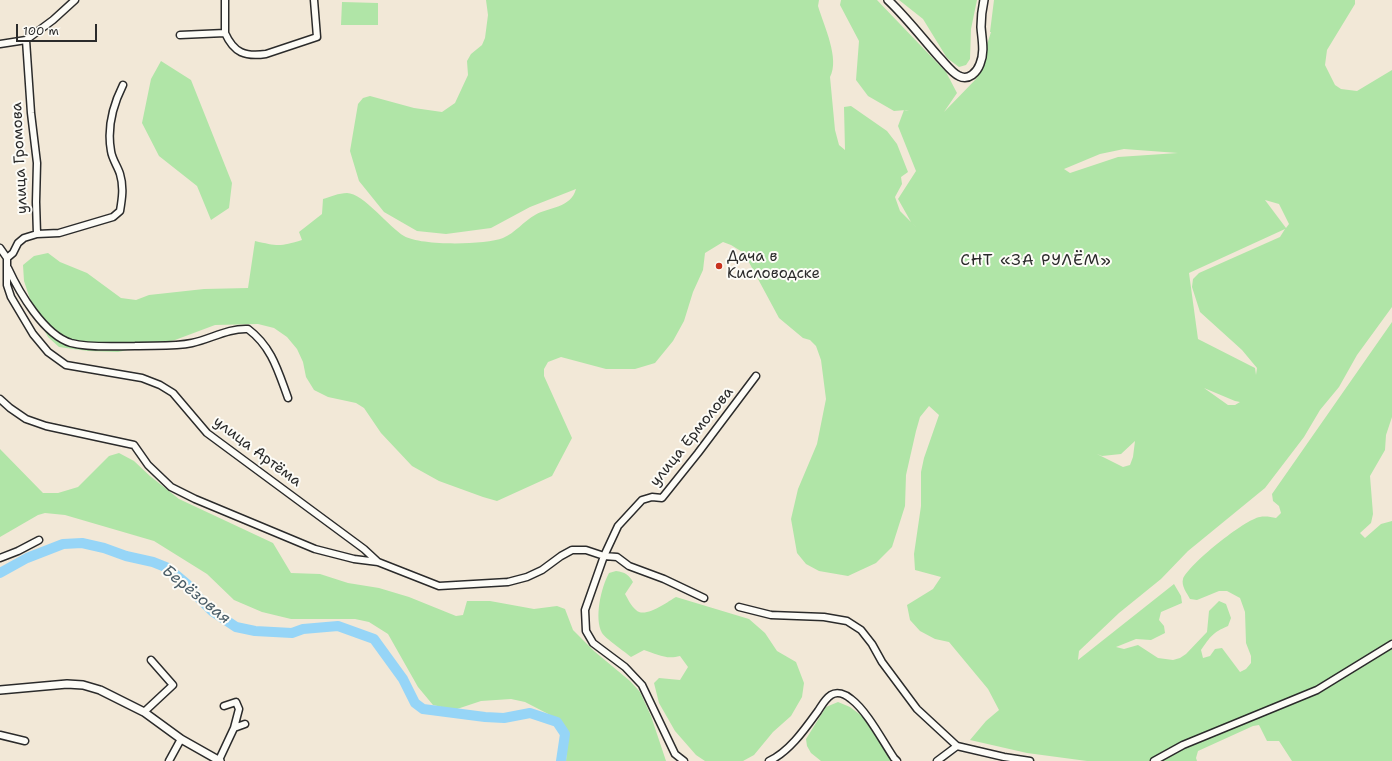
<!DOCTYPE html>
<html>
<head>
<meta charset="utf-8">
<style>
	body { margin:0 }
	#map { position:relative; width:1392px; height:761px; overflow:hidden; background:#f2e8d7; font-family:"Shantell Sans",sans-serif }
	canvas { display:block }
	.scale { position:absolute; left:16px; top:24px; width:81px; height:18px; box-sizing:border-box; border:2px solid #2b2b2b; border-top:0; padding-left:5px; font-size:12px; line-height:14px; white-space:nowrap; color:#2b2b2b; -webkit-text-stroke:3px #fdfcf7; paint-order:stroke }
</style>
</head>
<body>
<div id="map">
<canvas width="1392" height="761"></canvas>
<div class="scale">100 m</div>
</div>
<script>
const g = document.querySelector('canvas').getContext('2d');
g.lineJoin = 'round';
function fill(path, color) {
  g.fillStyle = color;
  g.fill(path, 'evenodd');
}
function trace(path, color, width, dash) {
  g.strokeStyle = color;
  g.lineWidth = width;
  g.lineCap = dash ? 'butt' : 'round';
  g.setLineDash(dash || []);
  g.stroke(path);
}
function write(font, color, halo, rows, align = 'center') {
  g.font = font + ' "Shantell Sans",sans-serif';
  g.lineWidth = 4;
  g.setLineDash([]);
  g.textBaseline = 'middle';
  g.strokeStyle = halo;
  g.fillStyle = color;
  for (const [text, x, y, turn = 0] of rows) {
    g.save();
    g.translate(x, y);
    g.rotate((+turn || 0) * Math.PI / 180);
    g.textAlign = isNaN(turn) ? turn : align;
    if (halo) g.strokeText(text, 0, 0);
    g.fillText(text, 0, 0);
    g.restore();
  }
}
fill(new Path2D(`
	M486,0h333l-1,6c6,20 22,53 12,71l5,53 4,15 6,5 -1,-43 7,-1 36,25 10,13 11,28 -7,5 1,7 -7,13 5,14 16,16 -5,-5 -13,-23 18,-28 -18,-45 6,-16 5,1 -3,-1 -12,1 -26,-15 -12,-16 3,-39 -19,-36 1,-5h36l69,72 11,21 -13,19 32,-33 15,-47h-1l4,-32h361v4l-28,46 -2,15 10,20 6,4 16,2 35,-21v237l-35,48 -18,32 -19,23 -16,27 -39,51 -77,63 -27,28 -42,34 -40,38 -1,9 96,-76 7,12 1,7 -21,9 -2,8 5,6 1,7 -14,7 -15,-1 -20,8 8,2 14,-4 20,13 15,2 7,-2 6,-4 21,-22 2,-21 10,-10 7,3 5,14 -3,8c-16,7 -17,10 -27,24l2,8 7,-2 5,-7 7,-1 18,24 6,-3 5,-6v-7l-5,-13 -1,-31 -5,-14 -13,-7h-8l-22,9 -7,-1c-3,-6 -9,-13 -7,-20 5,-14 62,-60 77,-62 5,-1 11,0 16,1l5,-5 -2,-7 -6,-5 -1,-7 120,-172v95l-6,18 -1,15 -15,26 3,38 -2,9 -11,10 5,5 16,-14 11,-3v240h-100l-13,-20h-12l-8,-16 -6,1 -55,25 -2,7 1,3h-110l-60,-8 -57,-13 16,-19 13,-11 -11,-21 -39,-47 -14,-3 -15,-8 -10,-11 -3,-15 26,-16 8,-12 -26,-7 -1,-16 7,-48v-34l3,-14 15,-43 -10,-9 -9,11 -4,14 -10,44 -1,31 -13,41 -16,16 -28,13 -29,-5 -13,-7 -9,-11 -6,-34 7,-30 19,-45 9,-45 -5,-39 -5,-14 -6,-6 -7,-2 -24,-20 -35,-65 -13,-8 -8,-3 -18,11 -2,17 -10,22 -9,29 -11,20 -18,22 -20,6h-29l-45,-12 -13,5 -4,7v7l28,62 -20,38 -55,25 -14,-4 -44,-16 -27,-15 -31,-33 -17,-25 -8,-5 -28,-6 -14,-7 -8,-13 -3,-15 -6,-13 -10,-12 -13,-9 -16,-4 -43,1 -40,15 -57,12 -30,-1 -29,-4 -11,-10 -14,-26 -10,-30 -1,-16 11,-9 14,-3 12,9 27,11 34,25 15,2 13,-5 55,-6 44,-1 7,-47c22,5 25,6 47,-1l-3,-8 23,-18 1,-15c7,-2 16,-6 24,-6 16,0 43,35 57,43 17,10 81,9 99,2 12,-5 21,-17 32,-23 14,-8 36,-7 41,-26l-46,18 -39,21 -45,6 -29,-3 -33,-19 -25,-31 -9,-30 8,-47 5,-6 7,-2 44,12 28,4 13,-9 13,-28 -1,-14 4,-7 11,-9 3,-7 3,-23zM1124,149l54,4 -60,4 -48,16 -6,-4 36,-15zM1265,200l14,4 10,20 -3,4zM1285,229l-5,8 -81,36 -6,6 -1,8 8,25 42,38 15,18 -1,7 -1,-7 -57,-29 -9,-66zM1204,388l31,13 5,1 -5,3h-7zM1135,441l-2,16 -3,8 -7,2 -26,-13 5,2 19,-2z
	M899,0h78l-6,29 -1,30 -4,6 -7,2 -12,-9 -24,-39z
	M342,2l36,1v22h-37z
	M161,61l30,19 41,103 -3,25 -18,12 -14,-34 -38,-30 -17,-33 9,-44z
	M0,449l43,44h15l20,-6 31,-31 10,-3 15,8 16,15 29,23 94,44 18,30 29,1 28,9 31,5 30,9 47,19 7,-1 4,-14h23l44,8 23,-3 8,3 8,21 21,21 36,30 10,11 11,24 15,45h-100l2,-24 -5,-13 -5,-5 -33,-17 -14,-3 -30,2 -27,9 -21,-5 -15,-18 -30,-53 -19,-12 -14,-3h-64l-29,-7 -28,-12 -27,-26 -53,-33 -89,-26 -20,-2 -7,2 -38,22z
	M616,571c9,1 13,4 17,11l-8,12c3,5 6,12 11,16 9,9 31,-8 40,-13l73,22 16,14 12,18 19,11 8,21 -2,14 -11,19 -18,16 -19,23 -11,6h-38l-9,-6 -21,-24 -16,-28 -5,-20 5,-5 21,2 8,-13 -8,-11c-14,4 -23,-2 -36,-6l-13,7c-6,-5 -26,-19 -29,-24 -8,-15 -1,-45 7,-60z
	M838,702l12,5 12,9 30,45h-71l-10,-8 -4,-7 -1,-7 20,-32z`), '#b0e5a7');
trace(new Path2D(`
	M0,573l27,-15 36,-14 19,-1 22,5 22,8 27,6 15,6 19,16 12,14 13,13 24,16 19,4 37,2 11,-4 35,-3 36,13 29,40 12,24 8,6 62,8 19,1 26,-5 27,9 8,12 -4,27`), '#96d5f7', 10);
const minor = new Path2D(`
	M225,33v-33
	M180,35l45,-2c9,20 20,24 41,21l51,-17 -3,-37
	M26,40l5,73 6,50 -1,39 1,32
	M0,44l26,-4 27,-20 22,-20
	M0,248l7,10v27l4,12 22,37 15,18 18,13 76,13 18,7 13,8 34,40 157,116 14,13
	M7,258l6,-5 5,-10 6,-5 13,-4 22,-1 54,-16 7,-6c2,-12 4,-24 0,-37 -2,-7 -8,-15 -9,-23 -4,-22 2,-46 12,-66
	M8,268c11,24 36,67 63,75 20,5 44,3 64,3 18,-1 39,1 57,-3 19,-4 36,-15 56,-14 24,18 30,42 40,69
	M0,399l10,9 16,11 20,7 88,19 14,20 23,22 24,12 120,50 39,10 24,3 61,24 69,-4 19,-5 15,-7 19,-14 11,-6h14l18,6 13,1 12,9 35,13 40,19
	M0,558l18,-7 21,-11
	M739,607l32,8 53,2 23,4 14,9 11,14 10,18 35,47 40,37 47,11 26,4
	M224,706l12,-4 3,7 -5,19
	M144,712l29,-27 -22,-25
	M0,735l25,6
	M219,760l15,-32 11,-4
	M169,761l12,-22
	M684,761l-9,-7 -33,-69 -17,-18 -32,-24 -7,-12 -1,-21 19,-54 14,-30 24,-26 10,-3 10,1 36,-45 58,-77
	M769,761c20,-9 36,-32 49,-50 4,-6 7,-12 13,-16 6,-4 14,-1 20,4 16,12 31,41 43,59l3,3
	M937,761l20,-15
	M1154,761l29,-16 134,-55 75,-46`);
const tertiary = new Path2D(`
	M888,0c19,18 34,38 51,57 6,6 13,16 20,19 10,5 18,-4 21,-12 5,-12 2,-24 1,-37 0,-9 1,-18 3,-27
	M0,690l67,-6 16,1 17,5 44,22 37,27 39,22`);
trace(minor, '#2b2b2b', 9);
trace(tertiary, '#2b2b2b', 10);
trace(minor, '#fdfcf7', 6);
trace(tertiary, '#fdfcf7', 7);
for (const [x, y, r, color] of [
	[719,266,4,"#c8321e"]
]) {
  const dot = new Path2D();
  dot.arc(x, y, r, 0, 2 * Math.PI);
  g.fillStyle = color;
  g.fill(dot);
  trace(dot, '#fdfcf7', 1.5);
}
write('15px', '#2b2b2b', '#fdfcf7', [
	["улица Громова",20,158,-93],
	["улица Ермолова",692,437,-51],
	["улица Артёма",257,452,37]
]);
write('15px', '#2b2b2b', '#fdfcf7', [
	["Дача в",727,257],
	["Кисловодске",727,274]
], 'left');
g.letterSpacing = '1px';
write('16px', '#2b2b2b', '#fdfcf7', [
	["СНТ «ЗА РУЛЁМ»",1036,261]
]);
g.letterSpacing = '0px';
write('italic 16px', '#4b5e68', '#fdfcf7', [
	["Берёзовая",196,595,39]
]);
</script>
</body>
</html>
